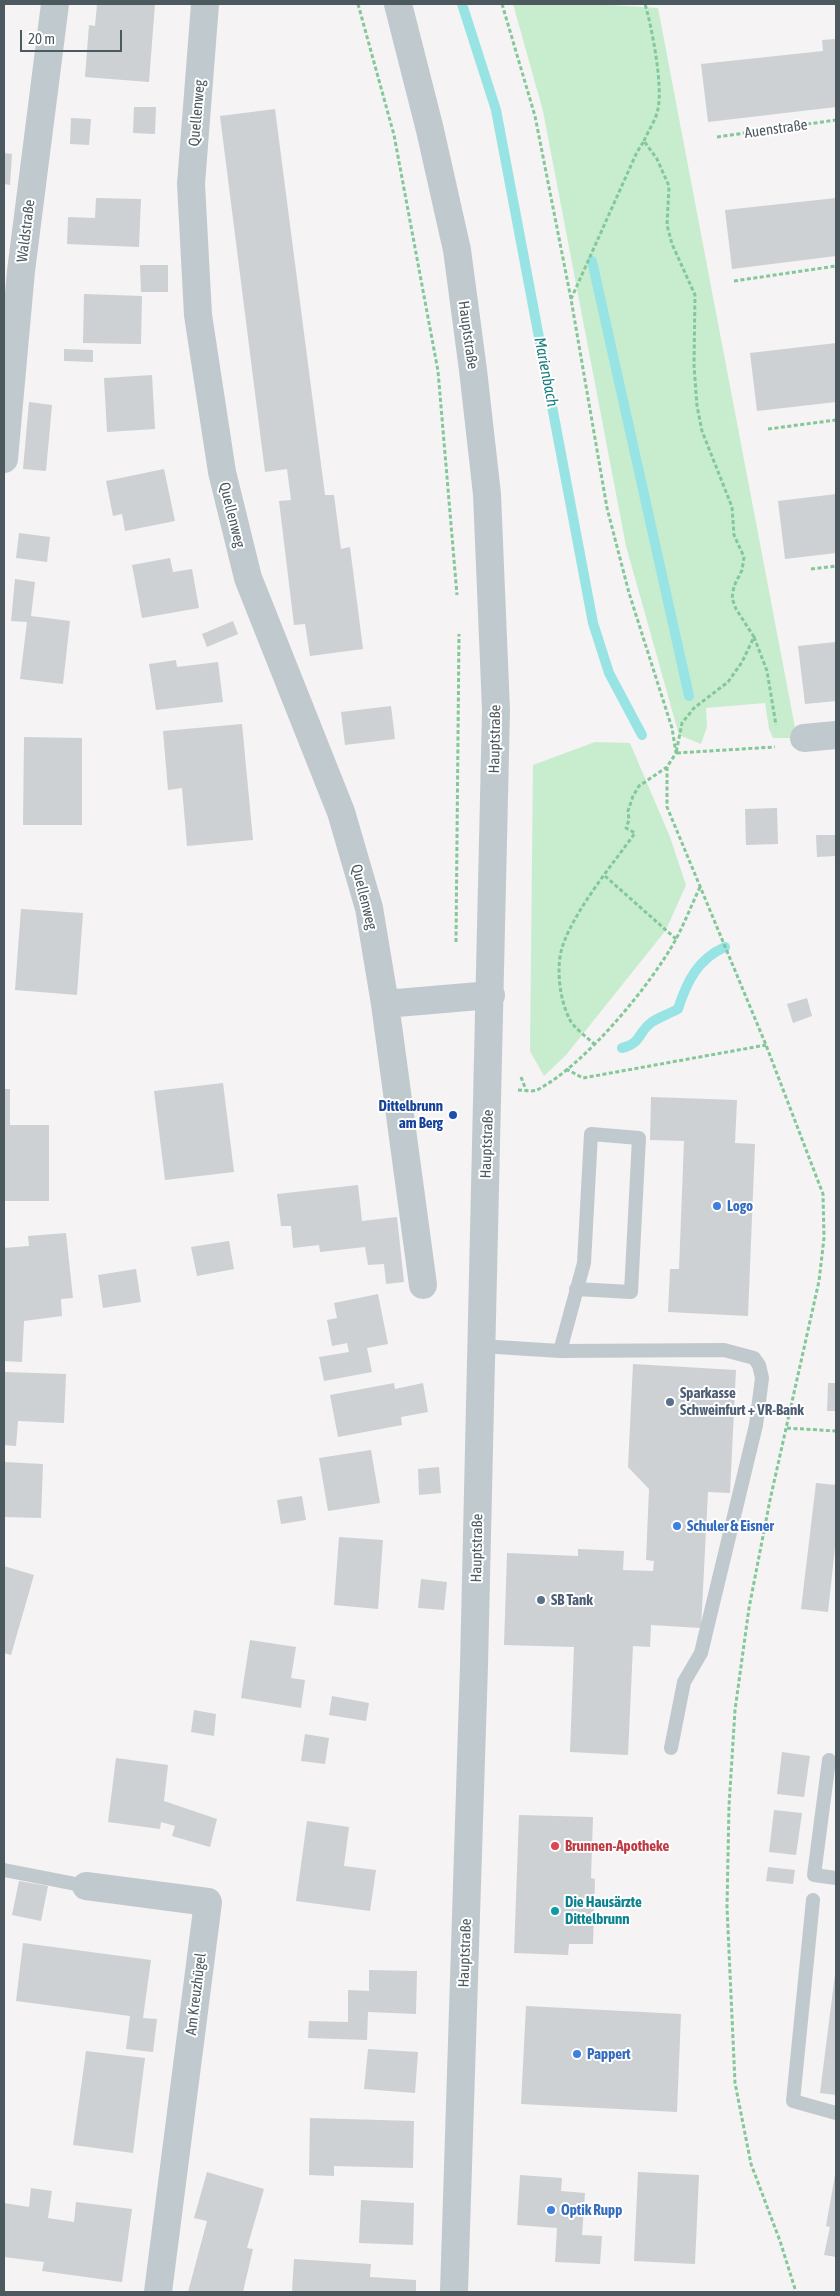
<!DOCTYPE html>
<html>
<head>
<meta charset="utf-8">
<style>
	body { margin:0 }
	#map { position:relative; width:840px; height:2296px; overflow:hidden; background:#f5f3f3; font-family:"Asap Condensed",sans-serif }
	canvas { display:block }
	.frame { position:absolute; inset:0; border:5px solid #4c5a5f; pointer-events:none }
	.scale { position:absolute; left:20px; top:30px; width:102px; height:22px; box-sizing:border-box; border:2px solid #4c5a5f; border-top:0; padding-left:6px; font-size:15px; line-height:18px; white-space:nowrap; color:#4c5a5f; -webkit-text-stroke:4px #fff; paint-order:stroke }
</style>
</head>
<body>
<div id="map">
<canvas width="840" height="2296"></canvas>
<div class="frame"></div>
<div class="scale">20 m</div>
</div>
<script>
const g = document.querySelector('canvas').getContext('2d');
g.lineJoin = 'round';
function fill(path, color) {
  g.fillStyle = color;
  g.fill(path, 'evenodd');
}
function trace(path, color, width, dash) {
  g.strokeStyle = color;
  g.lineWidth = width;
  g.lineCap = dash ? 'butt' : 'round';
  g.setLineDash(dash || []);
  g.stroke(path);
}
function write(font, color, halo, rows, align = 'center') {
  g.font = font + ' "Asap Condensed",sans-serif';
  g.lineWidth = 4;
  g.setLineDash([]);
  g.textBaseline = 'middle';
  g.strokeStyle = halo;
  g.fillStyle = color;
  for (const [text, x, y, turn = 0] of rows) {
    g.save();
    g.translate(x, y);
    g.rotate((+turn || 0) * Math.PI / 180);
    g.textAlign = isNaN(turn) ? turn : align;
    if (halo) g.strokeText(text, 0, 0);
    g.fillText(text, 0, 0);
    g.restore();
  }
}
fill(new Path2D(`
	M513,4h82l63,4 139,730h-24l-4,-9 -4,-26 -59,5 1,19 -6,17 -22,-9 -53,-189 -83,-435z
	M595,742l35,1 40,94 16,48 -20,45 -100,125 -22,21 -14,-25 3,-286z`), '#c7edce');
trace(new Path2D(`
	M462,4l34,106 97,513 16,50 33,62
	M592,261l97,435
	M622,1048c19,-4 16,-16 30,-26 7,-5 17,-8 26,-13 9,-28 20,-50 47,-62`), '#98e4e5', 10);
fill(new Path2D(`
	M97,4h58l-6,78 -64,-5 4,-52 6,1z
	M836,39v68l-128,15 -7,-58 122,-13 -1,-11z
	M134,107h22l-1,27 -22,-1z
	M275,109l50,386h9l7,54 9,-2 13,102 -53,7 -5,-32 -11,1 -15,-124 12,-1 -4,-31 -22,3 -45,-356z
	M71,118l20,1 -2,26 -19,-1z
	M4,153l8,1 -2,31 -6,-1z
	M96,198l45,1 -2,48 -72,-3 1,-27 27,1z
	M836,198v58l-104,13 -7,-59z
	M140,265h28v27h-27z
	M84,294l58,2 -1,48 -58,-1z
	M836,343v59l-79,9 -7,-58z
	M64,349l29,1v12l-29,-1z
	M152,375l3,54 -48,3 -3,-54z
	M29,402l23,3 -6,66 -23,-2z
	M164,469l11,52 -50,10 -3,-17 -9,2 -7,-35z
	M836,494v59l-51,6 -7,-58z
	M19,533l31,4 -3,25 -31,-4z
	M170,558l3,14 19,-3 7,39 -57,10 -10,-53z
	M15,579l20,3 -4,34 39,5 -7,63 -43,-5 7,-57 -16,-1z
	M233,621l5,13 -31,13 -5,-13z
	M836,642v59l-31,3 -7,-58z
	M176,660l1,7 41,-5 5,40 -67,8 -7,-46z
	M391,706l4,33 -50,6 -4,-33z
	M242,724l11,116 -66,6 -5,-58 -14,2 -5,-59z
	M24,737l58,1v87h-59z
	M777,808l1,36 -32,1 -1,-36z
	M816,835h20v21l-19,1z
	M21,909l62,4 -6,82 -62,-5z
	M807,998l5,18 -19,7 -6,-19z
	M223,1083l11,89 -69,8 -11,-89z
	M4,1089h6v36h39v76h-45z
	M651,1097l86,3 -2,43 20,1 -7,172 -80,-4 2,-43h9l5,-128 -34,-1z
	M358,1185l4,36 35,-4 7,65 -18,2 -2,-20 -16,1 -3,-18 -45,5 -1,-7 -26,3 -2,-22h-10l-4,-32z
	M66,1233l7,65 -12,1 1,17 -38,5 -2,41 -18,-1v-113l25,-2 -1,-10z
	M229,1241l5,28 -37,7 -6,-29z
	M136,1269l5,33 -38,6 -5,-33z
	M378,1294l10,50 -21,4 5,24 -48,9 -5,-24 30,-5 -2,-9 -15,3 -5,-26 10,-2 -3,-15z
	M633,1364l103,6 -6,123 -22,-1 -7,136 -50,-3 -1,22 -17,-1 -5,109 -58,-3 4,-105 -70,-2 3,-92 71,3v-7l46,2 -1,19 30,1 1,-10 -8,-1 3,-71 -21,-22z
	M4,1372l62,2 -2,49 -46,-2 -2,25 -12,-1z
	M394,1383l1,6 28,-6 5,29 -27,5 1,8 -64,12 -8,-42z
	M828,1383h8v28h-9z
	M371,1450l9,53 -52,8 -9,-53z
	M4,1462l39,2 -2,54 -37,-1z
	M439,1467l2,26 -22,2 -1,-26z
	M816,1483l20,2v53l-8,74 -27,-3z
	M302,1496l4,24 -25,4 -4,-24z
	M339,1537l44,3 -5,69 -44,-4z
	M4,1566l30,9 -23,80 -7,-2z
	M421,1579l26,3 -3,28 -26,-2z
	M250,1640l46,7 -5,31 14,2 -4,28 -60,-10z
	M332,1696l37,7 -3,18 -37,-6z
	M194,1710l22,4 -2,22 -23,-4z
	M305,1734l24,4 -4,26 -24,-3z
	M782,1752l28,4 -6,41 -27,-3z
	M116,1758l52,7 -4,36 53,18 -7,28 -38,-11 3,-10 -14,-4 -1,7 -52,-7z
	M774,1810l28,3 -6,42 -27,-3z
	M519,1815l74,2 -2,61 4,1 -2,65h-24l-1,11 -54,-2z
	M307,1821l42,6 -5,39 32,4 -6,41 -74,-10z
	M768,1867l27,3 -2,14 -27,-3z
	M19,1881l29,5 -7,35 -29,-6z
	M23,1943l128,17 -8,58 14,1 -4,33 -27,-3 4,-33 -114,-15z
	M369,1970l48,1 -1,43 -48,-2 -1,28 -59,-2 1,-17 39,1v-32l21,1z
	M835,1974h1v121l-16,-2z
	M526,2006l155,8 -4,98 -156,-8z
	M368,2049l50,3 -3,41 -51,-4z
	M86,2051l59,7 -12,95 -60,-8z
	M310,2118l104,3 -1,47 -79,-2v10l-25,-1z
	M207,2172l57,17 -17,59 6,1 -10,43h-55l19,-71 -13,-3z
	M638,2172l61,3 -4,89 -61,-3z
	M520,2175l42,3 -1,13 24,2 -3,42 20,1 -2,28 -45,-2 2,-34 -40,-3z
	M835,2175h1v82l-12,-2 6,-28 -4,-1z
	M31,2188l21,3 -4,27 26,4 2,-20 56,7 -10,73 -80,-11 2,-9 -40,-5v-54l25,4z
	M361,2200l53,3 -1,42 -54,-2z
	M294,2259l77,5 -1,13 46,3v12h-124z`), '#cdd1d4');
trace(new Path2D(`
	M358,4l36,131 44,236 19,224
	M502,4l33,112 36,183 36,209 22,85 43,135 4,25 -9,14 -28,19 -6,10 -5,15 1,9 -3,8 9,5c-23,32 -57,73 -71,109 -9,22 -5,57 6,78 5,9 17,17 24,24
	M717,137l119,-17
	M644,141c4,-10 12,-21 14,-32 5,-23 -6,-82 -13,-105
	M734,281l102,-15
	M571,299l66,-147 7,-11 13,18 12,27 -2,39 5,19 23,51 -1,70 3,41 5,25 30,76 2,28 10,22 -2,13 -8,16 -2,12 4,11 18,28 -12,25 -14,20 -34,26 -12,15 -6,30 99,-6
	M768,429l68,-9
	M811,569l25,-3
	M754,637l13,34 9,54
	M667,767v40l99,238 57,149 1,44 -5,43 -49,219 -21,108 -14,102 -6,96 -2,101 8,176 16,81 29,77 16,51
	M605,876l71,63
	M456,942l3,-308
	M566,1069l17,9 183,-33
	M521,1077l5,13
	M518,1090c5,0 14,2 19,0 47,-24 114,-105 139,-151 9,-17 16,-35 24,-52
	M787,1428l49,3`), '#82c898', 3, [4, 2.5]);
trace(new Path2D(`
	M481,1346l79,5 164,-1 30,8 5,7 3,13 -6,47 -55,228 -17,29 -13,66
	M560,1351l24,-88 7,-129 48,4 -8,154 -55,-3
	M829,1760l-15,115 22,3
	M4,1870l82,16
	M813,1900l-20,201 43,12`), '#c0cace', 14);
trace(new Path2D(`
	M205,4l-14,180 7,131 24,157 26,106 93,234 28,96 16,96 106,-9
	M4,459l17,-188 34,-267
	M804,738l32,-3
	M385,1004l38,281
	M86,1886l122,16 -50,390`), '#c0cace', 28);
trace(new Path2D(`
	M398,4l32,126 27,120 16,120 14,124 9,216 -22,955 -20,627`), '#c0cace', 28);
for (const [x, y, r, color] of [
	[453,1115,5,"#1a4fb4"],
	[717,1206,5,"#3f7fe0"],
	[670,1402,5,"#5c6f8a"],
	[677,1526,5,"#3f7fe0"],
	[541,1600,5,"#5c6f8a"],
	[555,1846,5,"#e0444e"],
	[555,1911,5,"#0f9aa8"],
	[577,2054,5,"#3f7fe0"],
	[551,2210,5,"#3f7fe0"]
]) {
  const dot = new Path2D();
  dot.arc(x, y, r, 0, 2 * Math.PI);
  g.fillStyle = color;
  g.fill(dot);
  trace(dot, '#fff', 2);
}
write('15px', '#4c5a5f', '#fff', [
	["Quellenweg",197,113,-85],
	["Auenstraße",776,129,-8],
	["Waldstraße",26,231,-83],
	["Hauptstraße",468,335,82],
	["Quellenweg",232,515,76],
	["Hauptstraße",495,739,-89],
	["Quellenweg",364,897,76],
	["Hauptstraße",487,1144,-88],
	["Hauptstraße",477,1548,-89],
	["Hauptstraße",465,1953,-88],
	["Am Kreuzhügel",196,1994,-83]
]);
write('bold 15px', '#164399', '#fff', [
	["Dittelbrunn",443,1106],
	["am Berg",443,1123]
], 'right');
write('bold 15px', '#366cbe', '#fff', [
	["Logo",727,1206],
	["Schuler & Eisner",687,1526],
	["Pappert",587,2054],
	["Optik Rupp",561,2210]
], 'left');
write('bold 15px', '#4e5e75', '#fff', [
	["Sparkasse",680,1393],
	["Schweinfurt + VR-Bank",680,1410],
	["SB Tank",551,1600]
], 'left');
write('bold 15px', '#be3a42', '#fff', [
	["Brunnen-Apotheke",565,1846]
], 'left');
write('bold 15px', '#0d838f', '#fff', [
	["Die Hausärzte",565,1902],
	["Dittelbrunn",565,1919]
], 'left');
write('italic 16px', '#187d7f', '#fff', [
	["Marienbach",546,372,79]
]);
</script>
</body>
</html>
